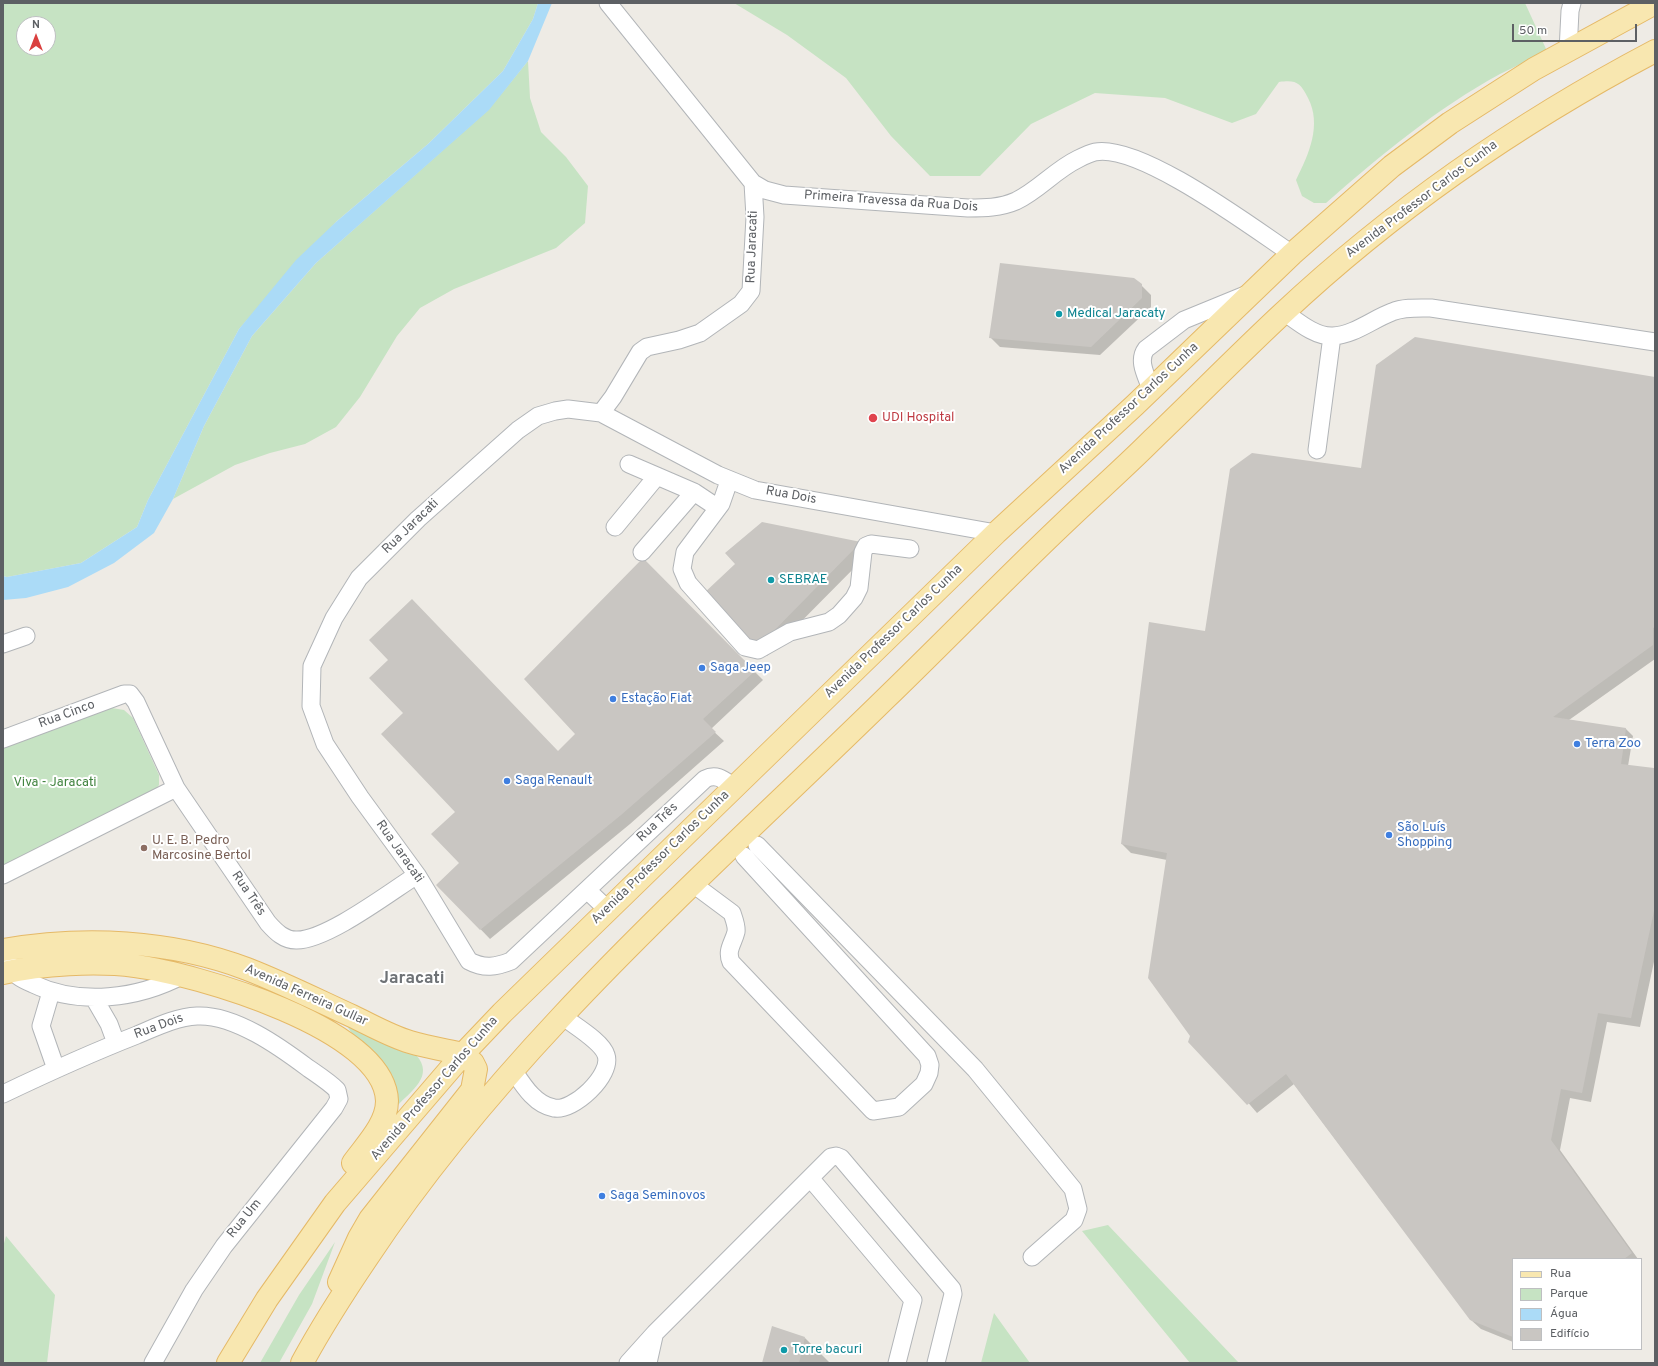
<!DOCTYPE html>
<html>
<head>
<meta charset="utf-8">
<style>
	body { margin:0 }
	#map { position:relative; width:1658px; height:1366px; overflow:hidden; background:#eeebe5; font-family:Overpass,sans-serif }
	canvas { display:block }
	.frame { position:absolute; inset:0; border:4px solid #5d6064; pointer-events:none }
	.legend { position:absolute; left:1512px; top:1258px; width:130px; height:92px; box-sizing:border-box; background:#fff; border:1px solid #bebfc1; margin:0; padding:5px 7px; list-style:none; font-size:12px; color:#5d6064 }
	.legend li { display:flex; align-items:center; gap:8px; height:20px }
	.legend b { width:20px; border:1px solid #bebfc1 }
	.north { position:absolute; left:16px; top:16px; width:40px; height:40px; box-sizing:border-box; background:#fff; border:1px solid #bebfc1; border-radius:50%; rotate:0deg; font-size:11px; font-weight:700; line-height:16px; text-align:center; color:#5d6064 }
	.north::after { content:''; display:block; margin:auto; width:14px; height:18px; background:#da403f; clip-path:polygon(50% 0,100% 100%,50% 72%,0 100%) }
	.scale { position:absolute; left:1512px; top:24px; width:125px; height:18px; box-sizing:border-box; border:2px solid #5d6064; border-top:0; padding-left:5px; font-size:12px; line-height:14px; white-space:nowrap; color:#5d6064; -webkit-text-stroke:3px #fff; paint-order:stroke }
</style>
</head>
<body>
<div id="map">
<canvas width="1658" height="1366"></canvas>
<div class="frame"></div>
<ul class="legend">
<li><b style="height:5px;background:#f8e7b0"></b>Rua</li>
<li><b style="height:11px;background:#c6e3c3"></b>Parque</li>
<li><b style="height:11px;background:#abdbf7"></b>Água</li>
<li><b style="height:11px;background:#c9c6c2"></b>Edifício</li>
</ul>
<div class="north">N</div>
<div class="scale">50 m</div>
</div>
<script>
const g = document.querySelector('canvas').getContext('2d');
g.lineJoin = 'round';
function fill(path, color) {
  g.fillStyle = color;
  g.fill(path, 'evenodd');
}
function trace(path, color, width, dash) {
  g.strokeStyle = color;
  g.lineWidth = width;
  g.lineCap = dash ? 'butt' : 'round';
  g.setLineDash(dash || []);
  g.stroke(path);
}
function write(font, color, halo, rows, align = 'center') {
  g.font = font + ' Overpass,sans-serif';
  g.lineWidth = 4;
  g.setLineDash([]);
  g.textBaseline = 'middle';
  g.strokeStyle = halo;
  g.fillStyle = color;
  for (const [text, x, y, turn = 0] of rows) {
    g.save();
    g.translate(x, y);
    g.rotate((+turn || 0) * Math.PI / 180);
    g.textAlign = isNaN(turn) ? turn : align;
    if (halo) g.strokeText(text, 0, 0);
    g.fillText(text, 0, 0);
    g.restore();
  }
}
fill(new Path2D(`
	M3,3h535l-5,16 -30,52 -75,73 -91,77 -98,108 -91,171 -11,27 -56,36 -74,14 -4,-1zM24,24h24v24h-24z
	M734,3h791l22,48c-16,8 -31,15 -47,23 -63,34 -120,82 -174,129h-12l-12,-7 -6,-16c13,-26 26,-55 12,-82 -8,-16 -12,-18 -29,-16l-23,32 -24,9 -67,-25 -70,-5 -64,31 -51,52h-50l-39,-40 -45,-58 -59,-43z
	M528,61l2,37 11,34 25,25 22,29 -3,37 -29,25 -102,41 -34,19 -23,28 -37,61 -24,30 -31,17 -35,9 -35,12 -62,34 31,-73 48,-90 64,-73 172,-153z
	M112,708l12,2 9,8 26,57v10l-3,4 -153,77v-119z
	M347,1026l10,1 59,28c19,21 -5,36 -19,51 3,-48 -30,-47 -50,-80z
	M1108,1225l131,138h-49l-108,-132z
	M6,1236l49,59 -8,68h-44v-116z
	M335,1242l-23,62 -33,59h-19l39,-68z
	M994,1313l36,50h-49z`), '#c6e3c3');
fill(new Path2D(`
	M538,3h14l-24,58 -39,49 -173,153 -64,73 -48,90 -31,73 -19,34 -40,30 -46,24 -42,11 -23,2v-24l4,1 74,-14 56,-36 11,-27 91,-171 57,-69 41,-39 91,-77 75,-73 30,-52z`), '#abdbf7');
fill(new Path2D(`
	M1141,285l10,10v12l-51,48 -100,-8 -10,-10z
	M1655,378v281l-86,61 57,9 7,7 -5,30 27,4v-7v194l-15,70 -33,-5 -16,80 -21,-4 -10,52 78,109h-125v83l-32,-13 -10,-9 -177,-236 -37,29 -66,-77 -24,-176 -36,-7 -9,-9 84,-212 156,-163z
	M861,543l9,9 -103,104 -55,-52 24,-39z
	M643,560l120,120 -52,49 13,12 -94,83 -140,115 -52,-54 23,-22 97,-111 19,-18z
	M805,1338l25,25h-67z`), '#0003');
fill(new Path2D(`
	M1000,263l134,15 8,6v14l-51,49 -102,-9z
	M1415,337l240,40v250l-2,1v17l-100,72 73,11 -5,36 33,4 1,-3v141l-24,112 -33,-5 -16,80 -21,-4 -10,51 81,113 -8,6h-111v78l-43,-17 -184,-246 -39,31 -59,-63 2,-6 -42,-58 19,-125 -46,-9 28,-222 56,9 25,-162 22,-16 109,15 15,-103z
	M762,522l99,20 -104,106 -55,-53 33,-31 -10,-11z
	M643,558l112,113 -52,48 13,13 -95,83 -141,115 -44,-45 23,-22 -28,-29 24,-22 -74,-78 22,-21 -34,-35 19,-18 -19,-20 43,-41 146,152 17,-17 -51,-55z
	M772,1326l33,11 -6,26h-37z`), '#c9c6c2');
const minor = new Path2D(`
	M608,3l145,180 12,7 19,5 184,13c16,0 32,0 48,-7 23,-11 39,-31 62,-42 6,-3 12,-6 17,-7 45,-9 158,76 197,102
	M1568,51l2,-40 2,-8
	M1284,312c13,9 31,25 49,24 21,-1 40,-17 59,-24 12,-5 27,-4 39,-4l224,34
	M1151,389c-4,-12 -14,-28 -5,-40l38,-29 61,-25
	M601,413l12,-16 27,-45 7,-5 32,-7 21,-7 41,-29 10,-13 4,-74 -2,-34
	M1317,450l15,-114
	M629,464l65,28 24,16
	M729,481l-8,23 -36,48 -3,17 6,14 57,64 13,3 32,-18 39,-10 10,-7 15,-17 5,-10 4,-36 3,-6 5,-2 39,5
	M615,527l42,-51
	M642,552l52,-60
	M3,644l23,-8
	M3,739l121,-45h6l6,8 40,86 92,135c8,9 16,17 28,17 30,1 94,-48 121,-65
	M734,787c-10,-7 -17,-14 -29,-8l-194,182c-15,6 -27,8 -42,0l-52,-86 -57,-78 -35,-53 -14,-38 1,-40 22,-48 25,-40 59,-59 100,-89 20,-14 17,-5 13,-2 33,4 117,62 37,15 241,43
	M757,845l218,224 98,120 5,20 -4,11 -42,37
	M3,875l173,-87
	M693,884l39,29c2,6 5,13 4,19 -3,12 -10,18 -5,30l142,149 26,-4 25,-23 5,-11 1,-8 -3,-9 -183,-200
	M587,890l21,20
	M9,963c4,12 12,16 24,21 47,22 105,15 150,-9
	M51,992l-10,34 15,43
	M94,998l15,26 7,19
	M513,1070c10,15 22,35 41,38 19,4 59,-33 52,-53 -4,-14 -33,-30 -45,-40
	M3,1094c44,-21 88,-41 134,-59 19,-8 39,-18 60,-19 37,-2 83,31 111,52 10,7 21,14 29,22l2,9 -5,9 -110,138 -30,44 -41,73
	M811,1179l102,121 -16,63
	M628,1363l27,-30 176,-176 5,-1 5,2 111,131 1,5 -17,69
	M648,1363l6,-27`);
const major = new Path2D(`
	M3,950c80,-14 168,-10 244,19 36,14 70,31 105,47 19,9 38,20 58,26 17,5 35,8 53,12l10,9 3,6 -4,21 -102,129 -11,19 -20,44
	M3,973c39,-9 93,-12 132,-7 60,8 250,62 252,135 0,23 -21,44 -34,62
	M228,1363l39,-64 68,-96 128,-149 39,-41 494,-480 139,-128 157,-151 100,-88 58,-43 84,-54 121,-66
	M302,1363c20,-37 42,-71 65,-105 142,-214 336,-381 518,-559 59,-57 117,-117 177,-174 29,-28 61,-56 90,-85 44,-42 86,-85 130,-126 111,-104 238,-192 373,-263`);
trace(minor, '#b2b5b8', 19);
trace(major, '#e5b967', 24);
trace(minor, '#fff', 17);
trace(major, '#f8e7b0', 22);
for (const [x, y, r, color] of [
	[1059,314,4,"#0f9aa8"],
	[873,418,5,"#e0444e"],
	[771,580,4,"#0f9aa8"],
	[702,668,4,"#3f7fe0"],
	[613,699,4,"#3f7fe0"],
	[1577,744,4,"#3f7fe0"],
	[507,781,4,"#3f7fe0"],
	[1389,835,4,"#3f7fe0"],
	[144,848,4,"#8d6e63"],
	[602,1196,4,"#3f7fe0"],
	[784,1350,4,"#0f9aa8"]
]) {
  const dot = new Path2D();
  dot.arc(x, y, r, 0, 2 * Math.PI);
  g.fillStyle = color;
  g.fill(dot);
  trace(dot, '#fff', 1.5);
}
write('13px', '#5d6064', '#fff', [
	["Avenida Professor Carlos Cunha",1422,200,-37],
	["Primeira Travessa da Rua Dois",891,202,4],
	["Rua Jaracati",753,247,-88],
	["Avenida Professor Carlos Cunha",1129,409,-43],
	["Rua Dois",791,496,10],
	["Rua Jaracati",411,527,-44],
	["Avenida Professor Carlos Cunha",894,632,-44],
	["Rua Cinco",67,715,-20],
	["Rua Três",658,823,-43],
	["Rua Jaracati",399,852,55],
	["Avenida Professor Carlos Cunha",661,858,-44],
	["Rua Três",248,894,56],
	["Avenida Ferreira Gullar",306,996,24],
	["Rua Dois",159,1027,-20],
	["Avenida Professor Carlos Cunha",435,1089,-49],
	["Rua Um",245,1219,-51]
]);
write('13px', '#0d838f', '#fff', [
	["Medical Jaracaty",1067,314],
	["SEBRAE",779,580],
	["Torre bacuri",792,1350]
], 'left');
write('13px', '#be3a42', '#fff', [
	["UDI Hospital",882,418]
], 'left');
write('13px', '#366cbe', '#fff', [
	["Saga Jeep",710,668],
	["Estação Fiat",621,699],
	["Terra Zoo",1585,744],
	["Saga Renault",515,781],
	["São Luís",1397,828],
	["Shopping",1397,843],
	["Saga Seminovos",610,1196]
], 'left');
write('13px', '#3f823d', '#fff', [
	["Viva - Jaracati",55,783]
]);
write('13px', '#785e54', '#fff', [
	["U. E. B. Pedro",152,841],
	["Marcosine Bertol",152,856]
], 'left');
write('bold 17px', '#6e7276', '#fff', [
	["Jaracati",412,980]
]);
</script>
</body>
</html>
